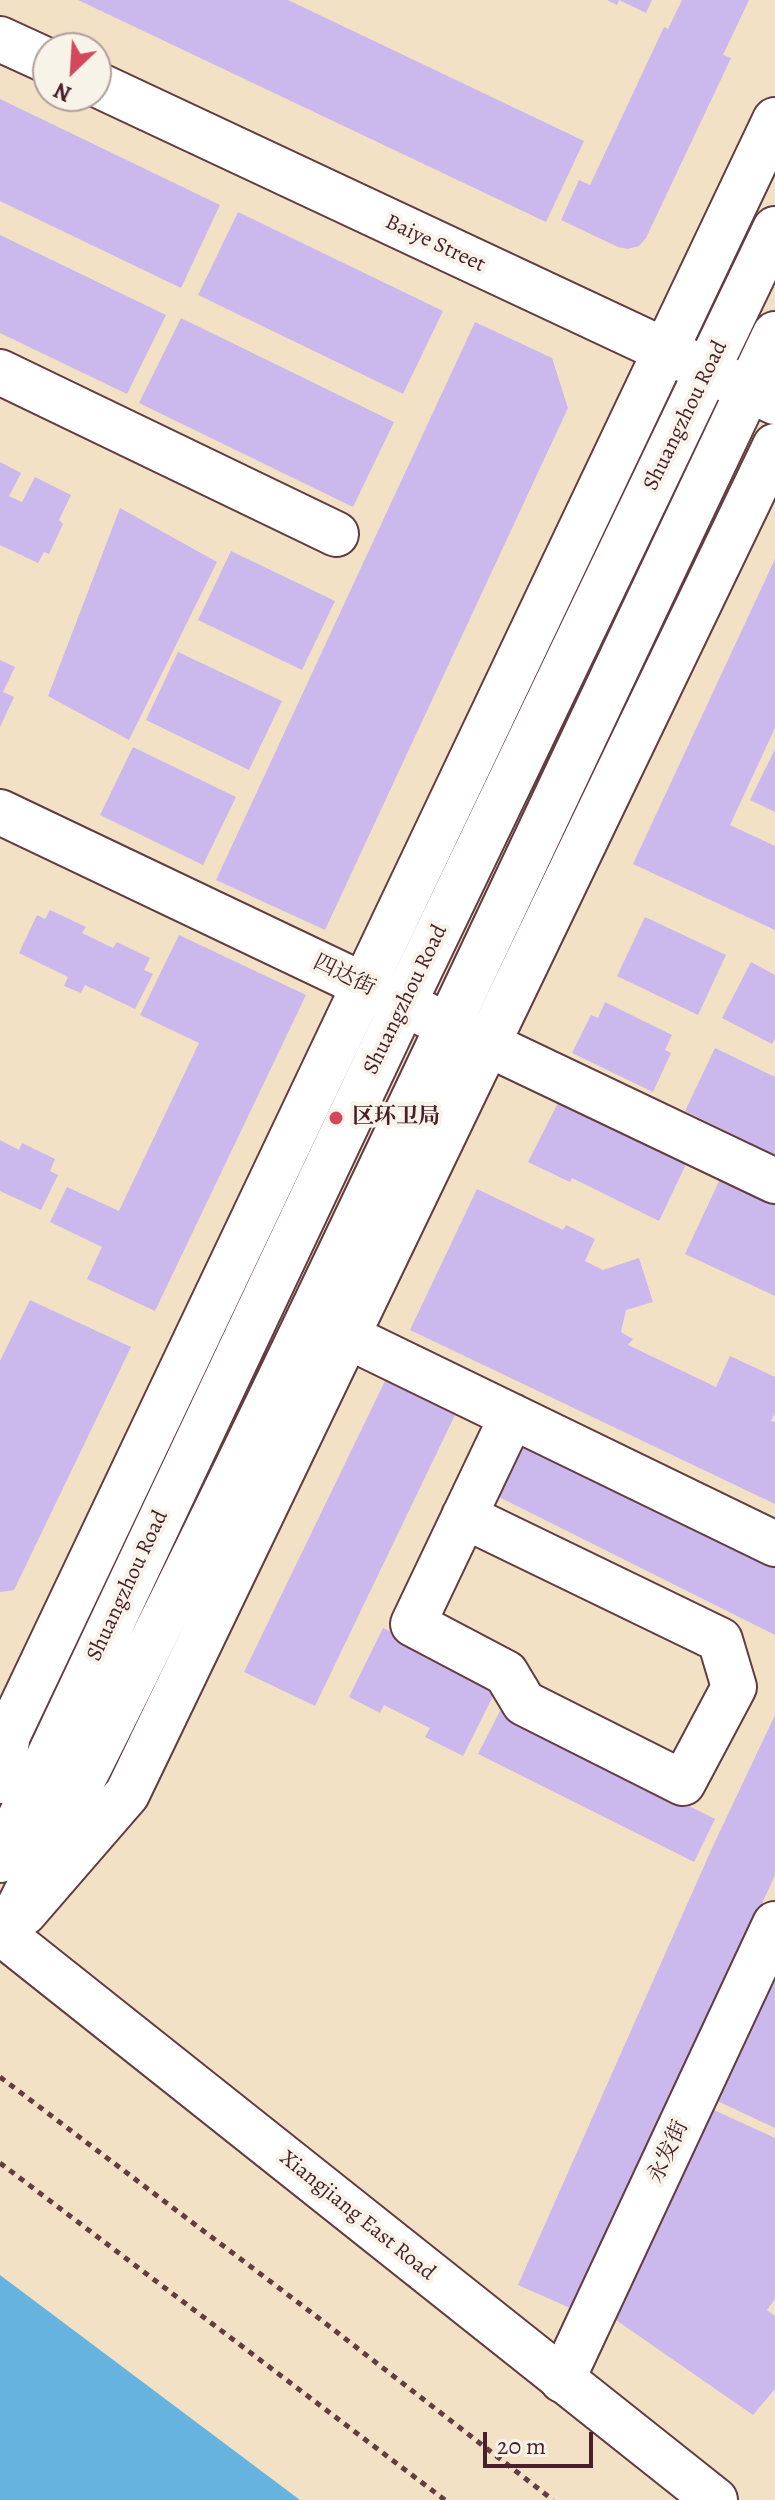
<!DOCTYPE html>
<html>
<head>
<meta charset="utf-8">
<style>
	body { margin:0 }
	#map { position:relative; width:775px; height:2500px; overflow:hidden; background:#f3e1c6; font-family:Alegreya,serif }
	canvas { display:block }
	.north { position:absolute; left:32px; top:32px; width:80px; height:80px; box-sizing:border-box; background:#f7f3e8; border:2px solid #b29e9c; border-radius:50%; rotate:205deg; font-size:22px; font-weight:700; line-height:32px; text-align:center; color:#4a1f2b }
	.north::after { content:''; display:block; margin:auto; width:28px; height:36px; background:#d1495b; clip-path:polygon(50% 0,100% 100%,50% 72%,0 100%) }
	.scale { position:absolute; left:483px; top:2432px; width:110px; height:36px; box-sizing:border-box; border:4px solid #4a1f2b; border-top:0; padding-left:10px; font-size:24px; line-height:28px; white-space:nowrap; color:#4a1f2b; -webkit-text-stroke:6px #f7f3e8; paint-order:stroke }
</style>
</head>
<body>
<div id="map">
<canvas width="775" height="2500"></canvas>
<div class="north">N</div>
<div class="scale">20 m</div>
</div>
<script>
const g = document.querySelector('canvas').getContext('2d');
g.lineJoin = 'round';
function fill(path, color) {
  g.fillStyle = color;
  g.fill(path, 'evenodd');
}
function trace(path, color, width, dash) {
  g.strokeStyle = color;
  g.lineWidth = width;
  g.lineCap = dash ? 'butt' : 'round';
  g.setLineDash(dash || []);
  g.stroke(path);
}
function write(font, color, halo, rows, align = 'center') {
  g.font = font + ' Alegreya,"Noto Serif SC",serif';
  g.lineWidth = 8;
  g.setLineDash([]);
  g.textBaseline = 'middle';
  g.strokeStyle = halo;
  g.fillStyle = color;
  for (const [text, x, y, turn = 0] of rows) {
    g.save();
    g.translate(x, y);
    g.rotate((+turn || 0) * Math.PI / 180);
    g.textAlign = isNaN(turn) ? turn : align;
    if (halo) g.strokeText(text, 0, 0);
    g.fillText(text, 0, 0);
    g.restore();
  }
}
fill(new Path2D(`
	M0,2275l300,225h-300z`), '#67b3e0');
fill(new Path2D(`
	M78,0h210l296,141 -38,81z
	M607,0h45l-6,13 -27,-13 -2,5z
	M682,0h67l-26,55 8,3 -85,180 -7,8 -11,3 -10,-2 -57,-27 18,-40 11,5 74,-158 4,2z
	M0,99l220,106 -39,83 -181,-87z
	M238,212l205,99 -40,83 -205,-99z
	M0,235l166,80 -39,79 -127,-61z
	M181,318l213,104 -41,85 -214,-104z
	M475,322l77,36 16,50 -243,522 -109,-50z
	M0,462l21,11 -12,23 13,6 13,-25 36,18 -12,25 4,4 -14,30 -5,-2 -6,11 -38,-18z
	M120,508l97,54 -88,178 -81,-44z
	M231,551l104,50 -33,69 -104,-50z
	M775,559v169l-45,97 45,21v84l-142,-66z
	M178,652l104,49 -33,69 -103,-50z
	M0,660l15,7 -12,25 11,5 -14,30z
	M133,747l103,50 -33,68 -103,-50z
	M775,749v63l-25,-12z
	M50,910l36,17 -4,6 31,15 4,-6 33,16 -6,12 9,4 -18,35 -50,-24 -4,8 -17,-7 4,-9 -49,-24 18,-38 8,4z
	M645,917l81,38 -28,60 -81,-39z
	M179,935l127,60 -151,316 -68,-32 15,-32 -52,-25 17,-35 52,24 80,-168 -59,-28z
	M751,962l24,13v63l-3,6 -50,-26z
	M605,1002l67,33 -7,15 6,3 -18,39 -81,-39 19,-38 7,3z
	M715,1048l60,29v78l-90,-44z
	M561,1097l127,63 -29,61 -87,-43 -2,4 -42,-20z
	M0,1140l19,10 3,-7 33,16 -5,12 8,4 -17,35 -41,-19z
	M721,1177l54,26v93l-90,-42z
	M477,1189l86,41 3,-5 29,14 -10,22 18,9 36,-12 14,44 -27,8 -5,22 12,7 -5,6 88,42 14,-31 45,21v36l-4,8 4,1v82l-365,-174z
	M30,1300l101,47 -117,243 -14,2v-231z
	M385,1381l70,34 -140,291 -71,-34z
	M522,1441l253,127v67l-280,-140z
	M383,1628l115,58 -35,70 -38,-19 5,-9 -46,-23 -4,8 -31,-16z
	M500,1711l215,108 -21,43 -216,-108z
	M775,1715v160l-198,436 -59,-26 195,-439z
	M775,1968v160l-62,-29z
	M714,2110l61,28v161l-8,11 8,6v73l-22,26 -140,-97z`), '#cbb8ed');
const minor = new Path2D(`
	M0,39l48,22
	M96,84l679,318
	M0,372l336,162
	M0,812l775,369
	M320,1323l455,221
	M464,1516l256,124 14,47 -51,96 -159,-80 -18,-30 -93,-49 99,-208
	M0,1781l8,-46 767,-1615
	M24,1913l103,-119 648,-1348
	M562,2380l213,-456`);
const major = new Path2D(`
	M0,1860l403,-855 372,-776
	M0,1932l715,568
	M4,1936c270,-528 516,-1067 771,-1602`);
trace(minor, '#633c42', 48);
trace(major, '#633c42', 48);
trace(new Path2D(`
	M0,2077l316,239 237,184
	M0,2163l445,337`), '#633c42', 5, [6, 6]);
trace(minor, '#fff', 44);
trace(major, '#fff', 44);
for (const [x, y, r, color] of [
	[336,1118,8,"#d1495b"]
]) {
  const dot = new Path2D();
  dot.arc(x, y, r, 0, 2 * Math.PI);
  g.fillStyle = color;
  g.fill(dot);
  trace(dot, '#f7f3e8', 3);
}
write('22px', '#4a1f2b', '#f7f3e8', [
	["Baiye Street",435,244,25],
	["Shuangzhou Road",686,416,-64],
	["四达街",344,976,26],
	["Shuangzhou Road",406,1000,-64],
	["Shuangzhou Road",128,1586,-65],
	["永发街",669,2152,-65],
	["Xiangjiang East Road",357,2216,39]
]);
write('bold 22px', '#4a1f2b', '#f7f3e8', [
	["区环卫局",352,1118]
], 'left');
</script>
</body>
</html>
